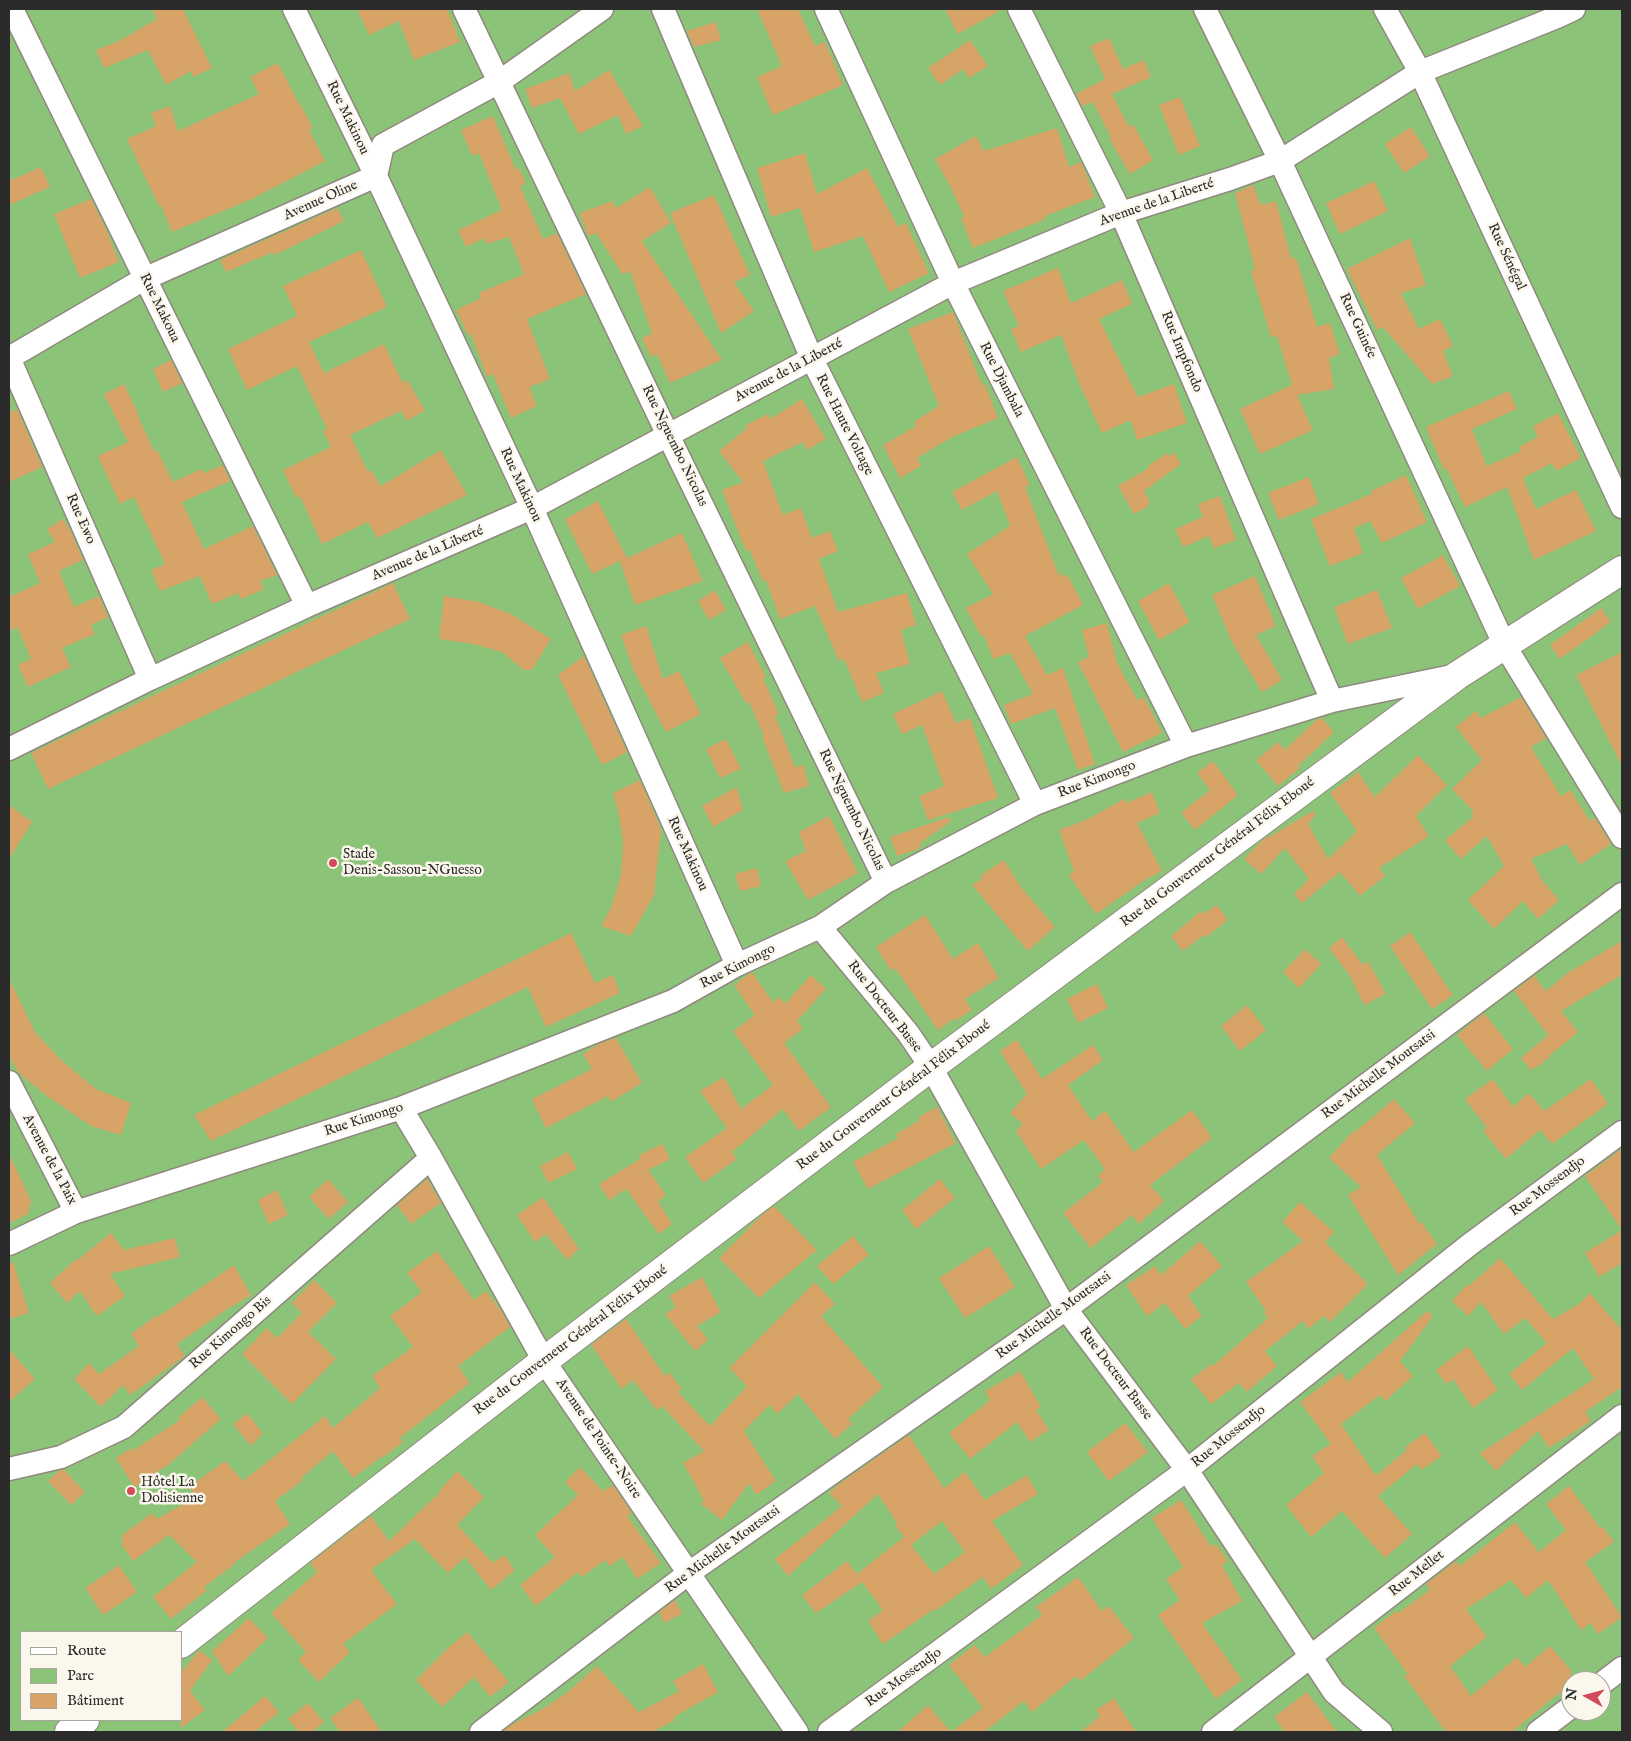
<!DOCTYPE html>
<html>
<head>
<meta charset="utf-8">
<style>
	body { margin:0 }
	#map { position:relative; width:1631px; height:1741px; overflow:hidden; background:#f6e7d1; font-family:"IM FELL English",serif }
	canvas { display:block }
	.frame { position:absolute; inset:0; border:10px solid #2b2b2b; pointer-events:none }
	.legend { position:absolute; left:20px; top:1631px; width:162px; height:90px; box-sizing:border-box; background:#fbf7ec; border:1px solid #a8a59f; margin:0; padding:6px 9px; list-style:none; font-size:15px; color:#2b2b2b }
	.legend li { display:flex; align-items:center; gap:10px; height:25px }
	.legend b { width:25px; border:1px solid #a8a59f }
	.north { position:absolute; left:1561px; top:1671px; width:50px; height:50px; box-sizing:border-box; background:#fbf7ec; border:1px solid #a8a59f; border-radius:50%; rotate:277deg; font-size:14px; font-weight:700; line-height:20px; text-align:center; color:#2b2b2b }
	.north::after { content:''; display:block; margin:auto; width:18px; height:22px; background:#d1495b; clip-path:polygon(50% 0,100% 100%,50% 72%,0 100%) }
</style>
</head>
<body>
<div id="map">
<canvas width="1631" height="1741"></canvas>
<div class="frame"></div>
<ul class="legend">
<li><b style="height:6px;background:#fff"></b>Route</li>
<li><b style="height:14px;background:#8bc478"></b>Parc</li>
<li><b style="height:14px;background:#d7a367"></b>Bâtiment</li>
</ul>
<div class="north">N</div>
</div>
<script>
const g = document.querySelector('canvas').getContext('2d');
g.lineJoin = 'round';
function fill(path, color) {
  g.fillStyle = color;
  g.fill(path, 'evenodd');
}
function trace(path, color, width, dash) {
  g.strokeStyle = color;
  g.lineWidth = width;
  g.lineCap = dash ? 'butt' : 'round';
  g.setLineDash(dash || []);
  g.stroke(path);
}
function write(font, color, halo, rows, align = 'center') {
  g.font = font + ' "IM FELL English",serif';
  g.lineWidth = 5;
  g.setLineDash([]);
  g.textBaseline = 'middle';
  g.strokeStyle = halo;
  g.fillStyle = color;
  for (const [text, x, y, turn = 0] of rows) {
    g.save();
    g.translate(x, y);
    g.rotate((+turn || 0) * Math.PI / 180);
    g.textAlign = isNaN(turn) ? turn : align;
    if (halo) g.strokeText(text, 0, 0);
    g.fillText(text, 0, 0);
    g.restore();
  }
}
fill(new Path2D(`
	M9,9h1613v1723h-1613zM21,1632h160v88h-160zM1571,1681h30v30h-30z`), '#8bc478');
fill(new Path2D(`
	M152,9h31l29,59 -19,9 -2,-6 -25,14 -18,-35 -44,18 -8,-18 23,-9 38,-22z
	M357,9h90l13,33 -46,18 -15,-39 -30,14z
	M757,9h41l17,37 10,-4 18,43 -70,30 -16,-38 25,-11z
	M945,9h58l-45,25z
	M716,22l5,18 -27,7 -7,-16z
	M1109,38l14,31 21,-9 7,17 -39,17 17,33 4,-3 20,36 -23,14 -21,-36 2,-1 -18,-35 -11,4 -6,-12 29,-15 -15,-33z
	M970,40l18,26 -19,12 -6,-9 -23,16 -12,-17z
	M278,63l20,39h1l14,26 -4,2 16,31 -73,38 -80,33 -11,-27 -2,1 -32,-67 29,-13 -5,-13 19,-7 8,25 81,-37 -9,-17z
	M609,70l34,56 -17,8 -8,-19 -39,19 -19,-36 -28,10 -7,-19 44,-16 6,18z
	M1180,97l20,49 -21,9 -20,-50z
	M493,116l23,54 3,-2 7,16 -6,2 23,53 14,-6 29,61 -59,25 23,60 -21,8 8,19 -26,12 -18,-44 -6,3 -16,-43 -3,1 -12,-25 25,-12 -2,-5 45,-19 -15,-37 -23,7 -2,-6 -18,9 -8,-17 44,-20 -23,-57 -7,3 -11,-26z
	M1411,127l19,29 -26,17 -19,-29z
	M1057,128l12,39 12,-5 14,35 -50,19 1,3 -73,29 -12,-30 3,-2 -14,-30 -15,-27 41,-23 8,15z
	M805,153l12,41 50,-26 31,59 8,-4 23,50 -40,19 -26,-56 -49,16 -14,-44 -29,9 -14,-49z
	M41,167l9,20 -41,18v-24z
	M1374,181l14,30 -48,23 -14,-31z
	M1253,185l8,20 15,-4 15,58 5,-2 21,70 13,-4 10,31 -11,4 5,31 -37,6 16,35 -53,24 -20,-45 52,-24 -15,-49 -6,1 -20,-66 4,-2 -20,-76z
	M650,187l21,36 -29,18 80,119 -52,23 -13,-29 -6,3 -9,-19 10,-5 -22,-62 -7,4 -27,-42 -8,3 -8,-23 33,-12 3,7z
	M714,195l36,80 -16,7 20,29 -33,22 -51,-120z
	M91,199l14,28 14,35 -39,16 -26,-64z
	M337,208l7,13 -69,34 -2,-3 -47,20 -6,-12z
	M1410,238l16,47 -25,8 18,36 21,-10 13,27 -10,5 10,25 -21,8 -49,-57 -6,3 -30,-61z
	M361,250l26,57 -78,35 15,31 60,-29 19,39 4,-3 18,30 -18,11 -6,-10 -51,24 18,37 3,-2 10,16 60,-36 26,45 -90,43 -9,-16 -46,22 -22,-48 -4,2 -13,-28 48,-23 -8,-16 4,-2 -30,-63 -50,24 -19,-41 69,-33 -14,-30z
	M1058,268l13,35 51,-23 10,24 -33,15 39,78 36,-13 13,39 -50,17 -6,-20 -29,13 -23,-50 -18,-48 -40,17 -10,-23 8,-3 -16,-35z
	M953,312l29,73 3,-1 13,34 -46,19 -35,21 4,8 -21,12 -17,-33 33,-19 -2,-4 25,-16 -31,-77z
	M171,360l11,23 -19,9 -10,-23z
	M124,384l15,31 -1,1 16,35 3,-1 16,32 29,-13 2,4 19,-8 7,16 -48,21 22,47 49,-23 24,49 -17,6 4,8 -23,10 -3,-6 -26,11 -12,-28 -40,15 -9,-21 14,-6 -31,-67 -14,7 -22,-48 30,-14 -24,-48z
	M1509,391l8,18 -45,20 15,37 34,-15 -2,-4 19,-10 -5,-11 25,-13 23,45 -25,13 -4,-8 -29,15 13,31 40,-19 20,41 -62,29 -27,-73 -42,20 -18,-38 -3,1 -18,-43z
	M802,399l24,40 -19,11 -4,-8 -40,19 20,54 18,-7 11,30 18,-7 8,20 -19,8 19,53 69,-19 9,32 -15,5 9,34 -34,9 8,20 -22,9 -18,-43 -5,2 -24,-55 -35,13 -14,-39 -3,2 -13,-32 -4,1 -24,-61 21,-8 -24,-31 28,-23 -1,-3 22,-11 2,5z
	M17,409l25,58 -33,15v-69z
	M1167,453l2,3 5,-3 7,11 -37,27 5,8v7l-15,8 -16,-28 31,-18 -1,-2z
	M1017,457l13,28 -5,2 34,89 4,-3 2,4 3,-1 15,29 -58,31 22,39 16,-7 32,96 -17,6 -23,-62 -44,16 -7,-19 29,-11 -23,-41 -17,6 -9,-24 -3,1 -15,-28 27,-14 -26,-40 43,-28 -13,-35 -35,19 -10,-18z
	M1406,475l21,47 -45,21 -12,-22 -16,7 9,25 -33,13 -19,-47 61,-25 -1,-3z
	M1309,477l10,27 -40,16 -11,-27z
	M1220,496l16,44 -22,8 -5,-12 -26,11 -8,-18 28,-12 -5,-13z
	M598,501l29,57 55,-25 21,48 -68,24 -15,-44 -28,13 -27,-55z
	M63,519l9,15 11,26 -24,11 15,36 25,-11 9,21 -17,8 4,9 -33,14 9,19 -43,20 -10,-22 13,-6 -14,-32 -8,4v-34l31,-14 -12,-29 27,-12 -8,-13z
	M1443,555l17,31 -42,23 -17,-31z
	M1255,576l21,50 -20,9 26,45 -20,12 -30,-50 -20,-47z
	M393,583l17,36 -362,170 -17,-36z
	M1169,583l21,39 -31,18 -21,-39z
	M715,590l11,20 -17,10 -11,-19z
	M1377,590l15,38 -44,16 -14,-37z
	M444,596l35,6 32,12 40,25 -19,31h-8l-22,-18 -29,-8 -34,-5z
	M1601,608l10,14 -51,37 -10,-14z
	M1107,623l10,40 21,38 6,-4 18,36 -39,19 -45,-90 11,-5 -7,-27z
	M646,626l17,53 16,-8 22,43 -35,18 -32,-61 -13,-36z
	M748,642l18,35 -3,1 16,36 -4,2 20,51 9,-2 5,21 -25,7 -22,-57h2l-15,-34 -3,1 -26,-45z
	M1622,652v114l-46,-91z
	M584,656l43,96 -25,13 -44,-90z
	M942,691l14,32 14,-5 28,80 -70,22 -9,-24 25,-10 -22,-61 -20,9 -9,-20z
	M1521,697l25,41 -15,9 30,49 9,-6 20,31 5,-3 16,26 -31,21 -13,-21 -36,15 11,21 17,20 -21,19 -15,-18 -29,28 -26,-29 36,-34 -17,-30 -26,23 -16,-19 29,-24 -3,-3 2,-2 -21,-22 30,-29 -26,-33 19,-16 6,7z
	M1322,718l12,14 -36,34 2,2 -22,18 -22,-26 22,-18 7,8 31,-30z
	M726,739l15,30 -21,9 -14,-29z
	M1418,755l29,30 -31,31 13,20 -50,32 6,8 -25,20 -20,-24 -38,31 -8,-9 15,-15 -24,-31 -24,26 -17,-15 22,-22 1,1 46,-27 3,3 -8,10 20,35 29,-28 -27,-38 28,-21 17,25z
	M1213,761l25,34 -43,35 -14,-17 29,-23 -13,-17z
	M640,780l18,42 3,9 -7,64 -23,41 -30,-10 10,-18 10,-33 2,-34 -4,-26 -6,-22z
	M737,787l6,23 -30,17 -11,-21z
	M1152,792l8,21 -23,10 25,48 -17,9 -49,34 -27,-39 5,-4 -15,-41 27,-10 38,-21 2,4z
	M9,805l23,17 -23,37z
	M829,816l29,57 -50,27 -23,-39 21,-10 -7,-19z
	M949,817l2,4 -32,23 2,4 -24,8 -7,-19z
	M1004,860l17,27 34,40 -27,24 -56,-66 10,-6 -2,-3z
	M757,868l4,18 -21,5 -5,-17z
	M1217,905l11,15 -22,17 -2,-2 -21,16 -12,-15 30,-25 2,3z
	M925,915l28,44 25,-16 21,35 -34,21 7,11 -17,11 -2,-2 -15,11 -43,-62 -4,3 -15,-24z
	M1410,932l43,63 -21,14 -42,-63z
	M571,933l24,50 18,-8 7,18 -74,34 -18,-40 -317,154 -17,-26z
	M1342,937l21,28 5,-4 18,33 -22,11 -14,-29 -21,-28z
	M1622,941v34l-61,36 17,21 -29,24 1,1 -14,11 -1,-1 -4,3 -10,-12 27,-23 -34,-44 20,-15 12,15 23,-19z
	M1305,949l16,15 -22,24 -16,-16z
	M752,972l21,30 6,-5 6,7 26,-29 15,14 -29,32 6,8 -19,14 47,64 -32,24 -16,-22 -51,43 5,7 -34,24 -18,-26 42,-29 -27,-37 24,-14 17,32 32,-24 -40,-54 22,-16 -21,-30z
	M9,979l26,53 28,30 33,27 35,14 -10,32 -30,-9 -44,-30 -28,-23 -10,-17z
	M1097,984l11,24 -30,15 -11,-24z
	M1247,1005l19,25 -26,21 -19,-25z
	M1484,1013l29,36 -26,22 -30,-36z
	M616,1038l26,45 -31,19 -3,-6 -62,32 -14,-29 60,-30 -9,-15 18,-11z
	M1017,1040l25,39 51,-34 10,15 -35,25 24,36 13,-10 29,41 58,-42 20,28 -62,47 14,16 -25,23 -7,-9 -41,33 -28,-35 40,-31 -5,-6 7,-7 -21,-29 -43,29 -25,-38 7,-7 -13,-11 17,-19 -27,-43z
	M1493,1079l20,28 16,-14 15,18 47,-32 17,25 -56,40 -12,-14 -34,29 -23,-28 4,-3 -22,-29z
	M1394,1099l21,24 -38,32 42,68 2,-1 16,22 -39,31 -50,-80 13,-8 -32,-29 24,-27 2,1z
	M937,1107l19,36 -88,46 -15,-27 45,-24 -2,-4 24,-14 -2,-3z
	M663,1144l7,15 -22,11 18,25 -8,6 14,23 -13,10 -33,-45 -17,11 -10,-16 41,-25 1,1 -2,-5z
	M1622,1149v114l-23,14 -14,-24 37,-23 -37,-54z
	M568,1152l9,17 -29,14 -8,-17z
	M9,1154l22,47 -3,13 -19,9z
	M328,1179l20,23 -19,17 -20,-22z
	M427,1179l14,24 -30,21 -14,-19z
	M940,1179l15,19 -39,31 -14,-19z
	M277,1190l11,25 -19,9 -11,-24z
	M543,1197l36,52 -12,11 -21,-26 -11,8 -18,-27z
	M1300,1202l34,30 -9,10 43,42 -38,38 -6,-6 -16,13 -5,-8 -38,30 12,15 -30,26 -8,-9 -28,21 -20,-25 20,-15 2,2 55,-48 -4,-5 2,-2 -20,-29 57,-41 -21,-19z
	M774,1206l43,44 -58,48 -40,-40 44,-44z
	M111,1233l13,17 51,-12 5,19 -70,17 15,22 -28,20 -17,-25 -13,12 -17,-20 25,-23 1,1z
	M853,1236l16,19 -36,29 -16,-18z
	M1200,1241l22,25 -34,30 14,20 -17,13 -20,-26 -18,13 -21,-31 29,-19 6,9z
	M989,1246l26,41 -50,31 -26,-40z
	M437,1251l37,49 12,-9 16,21 8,15 -52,39 12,17 -70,55 3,4 -21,16 -1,-1 -28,21 -20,-27 -32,27 2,2 -28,21 15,23 -55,38 1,1 -32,24 3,3 -36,29 -18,-22 44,-35 -28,-27 -36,26 -12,-17 2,-2 -2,-6 31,-23 5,6 39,-22 -7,-10 36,-26 18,20 82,-65 8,12 47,-40 -8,-12 41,-29 -23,-31 32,-24 -15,-19z
	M1500,1258l53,61 26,-15 11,-11 32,37v57l-37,25 6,9 -42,27 -11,-17 -42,40 -16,-18 114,-74 -21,-31 -51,42 -13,-16 38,-31 -22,-25 -21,16 -23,-32 -13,14 -16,-15 16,-17 2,1z
	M9,1262h4l16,51 -20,6z
	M234,1265l17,30 -22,13 -52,36 8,12 -55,39 -7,-10 -22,22 -27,-28 15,-16 10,11 40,-28 -8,-12 26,-19 1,2z
	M702,1277l19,35 -24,14 11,14 -13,11 -30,-37 11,-7 -7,-11z
	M314,1280l23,23 -29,29 28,27 -44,45 -50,-50 25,-26 10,10 25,-25 -10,-10z
	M815,1282l20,22 -14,12 62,71 -35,32 4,5 -17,15 -37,-45 -21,20 -8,-9 -25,26 32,50 -20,14 -7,-12 -27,37 -21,-16 3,-4 -21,-37 21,-12 -42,-45 -5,4 -24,-30 -11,9 -31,-44 35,-26 39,57 4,-4 13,17 -4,3 32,34 37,-40 -18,-18z
	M1427,1311l6,5 -33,45 13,15 -28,25 -5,-6 -39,29 35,52 31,-26 -2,-3 20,-14 17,23 -21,14 -4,-6 -39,32 34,38 -27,24 -43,-47 -31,26 -25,-32 38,-32 -12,-17 19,-12 -31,-42 41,-30 7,10z
	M1468,1346l30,44 -25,18 -20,-29 -7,5 -10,-14z
	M9,1349l26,30 -26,23z
	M1020,1371l21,36 -5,3 13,20 -19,12 -13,-20 -47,37 -21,-26 41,-33 -5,-9z
	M202,1397l19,22 -53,46 -34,22 -18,-29 15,-10 1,3 48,-31 -2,-2z
	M247,1413l16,20 -12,13 -18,-22z
	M1125,1423l23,29 -39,29 -22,-29z
	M909,1435l35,53 21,-16 20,28 42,-25 11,19 -46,27 31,44 -32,24 -8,-12 -48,34 -1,-2 -51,35 -15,-23 15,-11 -21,-28 -46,31 -14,-18 45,-34 10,13 47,-37 -9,-12 2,-2 -19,-29 -90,82 -13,-17 67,-53 -13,-13 10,-9zM942,1521l23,31 -31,22 -23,-29z
	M580,1467l23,24 10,-6 19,28 -5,3 34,47 -24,16 -14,-22 -13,9 -5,-6 -23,17 -4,-5 -42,34 -16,-21 35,-28 -20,-22 43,-40 -13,-13z
	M64,1470l21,22 -14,13 -23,-24 11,-10z
	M457,1471l27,26 -27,28 36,38 11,-8 11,15 -24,20 -26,-33 -17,16 -33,-34 -44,31 26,34 -54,40 7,8 -31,30 -21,-22 8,-8 -35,-39 46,-41 -7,-9 61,-47 18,25 52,-50 -1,-1z
	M1569,1486l31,42 3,-1 11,15 -29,20 37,55 -24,17 -7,-11 -10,7 -33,-50 -22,18 -15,-18 -45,29 21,28 -37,29 21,30 46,-39 8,10 25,-21 21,24v24l-9,3 -3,-4 -47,39h-66l-42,-56 4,-2 -34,-46 22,-17 2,2 32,-23 -4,-6 30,-23 4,5 55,-44 24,30 27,-22 -20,-26z
	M1181,1500l30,47 5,-3 12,17 -6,4 20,36 -40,22 40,57 -26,19 -58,-84 22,-15 -14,-21 17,-12 -31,-49z
	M119,1565l18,27 -34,23 -18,-27z
	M1078,1577l24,34 7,-5 25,32 -54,43 -4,-5 -44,36 -8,-11 -40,31h-33l32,-24 -34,-43 26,-20 10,12 57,-42 -6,-8z
	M675,1600l7,14 -18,9 -5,-11z
	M249,1618l19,20 -40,38 -16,-25z
	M467,1632l42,50 -19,15 -16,-20 -32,30 -26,-27 33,-33z
	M199,1650l13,10 -22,31 15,19 -24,18v-55z
	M703,1664l15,28 -44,25 1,3 -23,12h-150l9,-7 30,-15 27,-18 29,-26 42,46 40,-21 -6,-10z
	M1307,1692l30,40h-52l-11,-15z
	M265,1696l14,16 -24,20h-33z
	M358,1698l24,34h-42l-10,-14z
	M1114,1698l22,34h-55l19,-16 -4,-6z
	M308,1703l16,19 -11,10h-14l-11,-13z
	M928,1705l23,27h-53z`), '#d7a367');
const street = new Path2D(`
	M12,9l295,597
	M294,9l82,167 156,332 205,457
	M464,9l204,426 218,447
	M663,9l149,350 223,445
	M826,9l127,274 233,463
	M1019,9l102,204 211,488
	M1205,9l75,152 225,485 117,191
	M1385,9l35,63 202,435
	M9,358l135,-79 232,-103 7,-31 116,-63 103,-73
	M9,358l141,321
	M9,749l141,-70 157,-73 225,-98 421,-225 168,-70 109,-34 50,-18 140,-89 137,-55 17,-8
	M820,927l88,106 23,34 135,242 121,161 147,222 47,40
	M9,1082l67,130
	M401,1108l30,50 113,203 253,371
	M9,1244l67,-32 325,-104 272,-107 64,-36 83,-38 66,-45 149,-78 151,-58 146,-45 125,-26
	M9,1469l52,-12 63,-30 307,-269
	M1601,1684l21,-16
	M481,1732l208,-159 377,-264 556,-415
	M829,1732l358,-262 282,-225 153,-113
	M1213,1732l409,-316
	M1538,1732l33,-25`);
const secondary = new Path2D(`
	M181,1644l363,-283 387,-294 527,-392 164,-105
	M69,1732l16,-12`);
trace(street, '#90897e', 25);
trace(secondary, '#90897e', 30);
trace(street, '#fff', 22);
trace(secondary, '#fff', 28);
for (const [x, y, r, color] of [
	[333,863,5,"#d1495b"],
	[131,1491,5,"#d1495b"]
]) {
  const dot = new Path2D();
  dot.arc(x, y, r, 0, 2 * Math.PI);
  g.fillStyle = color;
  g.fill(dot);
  trace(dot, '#fbf7ec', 2);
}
write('14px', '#2b2b2b', '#fbf7ec', [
	["Rue Makinou",347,118,64],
	["Avenue Oline",321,201,-24],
	["Avenue de la Liberté",1157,203,-19],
	["Rue Sénégal",1506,257,65],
	["Rue Makoua",159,308,64],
	["Rue Guinée",1357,326,65],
	["Rue Impfondo",1181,352,67],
	["Avenue de la Liberté",789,371,-28],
	["Rue Djambala",1001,380,63],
	["Rue Haute Voltage",844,425,63],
	["Rue Nguembo Nicolas",674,446,64],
	["Rue Makinou",520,485,65],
	["Rue Ewo",80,519,66],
	["Avenue de la Liberté",428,554,-23],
	["Rue Kimongo",1097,780,-21],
	["Rue Nguembo Nicolas",851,810,64],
	["Rue du Gouverneur Général Félix Eboué",1218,853,-37],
	["Rue Makinou",687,854,66],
	["Rue Kimongo",738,967,-27],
	["Rue Docteur Busse",884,1007,52],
	["Rue Michelle Moutsatsi",1379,1075,-37],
	["Rue du Gouverneur Général Félix Eboué",894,1096,-37],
	["Rue Kimongo",364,1120,-18],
	["Avenue de la Paix",49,1160,62],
	["Rue Mossendjo",1548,1187,-37],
	["Rue Michelle Moutsatsi",1054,1316,-36],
	["Rue Kimongo Bis",231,1333,-41],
	["Rue du Gouverneur Général Félix Eboué",571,1341,-37],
	["Rue Docteur Busse",1115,1374,53],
	["Rue Mossendjo",1229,1437,-39],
	["Avenue de Pointe-Noire",598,1439,56],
	["Rue Michelle Moutsatsi",723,1550,-36],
	["Rue Mellet",1417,1574,-38],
	["Rue Mossendjo",904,1678,-36]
]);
write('14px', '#2b2b2b', '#fbf7ec', [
	["Stade",343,855],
	["Denis-Sassou-NGuesso",343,871],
	["Hôtel La",141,1483],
	["Dolisienne",141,1499]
], 'left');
</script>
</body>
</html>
